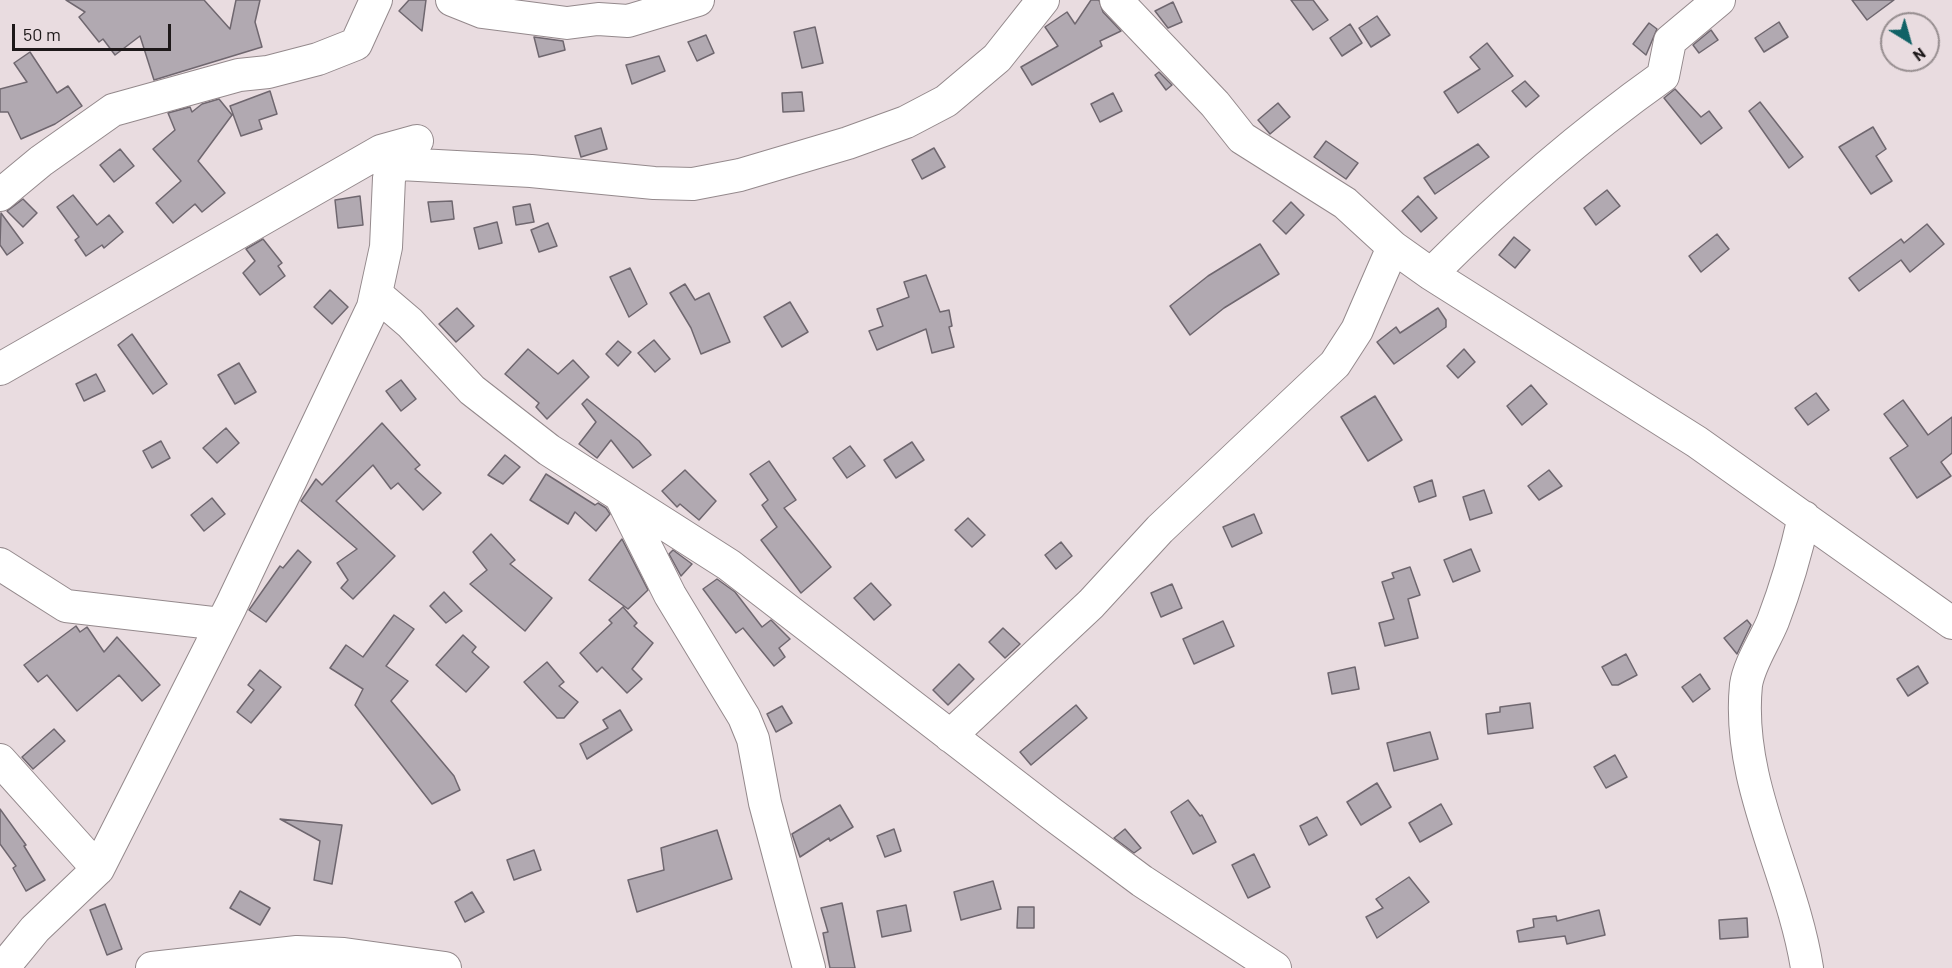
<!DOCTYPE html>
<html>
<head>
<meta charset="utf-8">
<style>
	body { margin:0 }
	#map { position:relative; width:1952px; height:968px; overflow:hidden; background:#e9dce0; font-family:Barlow,sans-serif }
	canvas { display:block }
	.north { position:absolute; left:1880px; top:12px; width:60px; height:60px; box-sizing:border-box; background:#e9dce0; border:2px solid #978e90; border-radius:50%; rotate:143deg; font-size:16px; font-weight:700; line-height:24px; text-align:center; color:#1d1819 }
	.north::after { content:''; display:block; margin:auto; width:21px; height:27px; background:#116266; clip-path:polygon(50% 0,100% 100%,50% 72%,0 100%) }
	.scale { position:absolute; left:12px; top:24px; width:159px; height:27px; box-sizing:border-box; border:3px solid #1d1819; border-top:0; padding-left:8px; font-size:18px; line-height:21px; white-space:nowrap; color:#1d1819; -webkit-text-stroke:4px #e9dce0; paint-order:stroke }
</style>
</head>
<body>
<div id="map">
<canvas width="1952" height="968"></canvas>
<div class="north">N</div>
<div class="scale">50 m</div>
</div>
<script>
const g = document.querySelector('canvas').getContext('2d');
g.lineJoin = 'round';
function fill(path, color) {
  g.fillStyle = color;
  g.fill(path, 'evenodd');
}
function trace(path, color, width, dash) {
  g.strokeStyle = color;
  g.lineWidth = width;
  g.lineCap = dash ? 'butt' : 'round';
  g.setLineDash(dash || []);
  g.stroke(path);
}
const building = new Path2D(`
	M66,0h138l26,29 6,-29h24l-5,22 7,25 -108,33 -14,-44 -25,19 -12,-16 -4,3 -20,-25 6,-5z
	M409,0h17l-4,31 -23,-20z
	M1091,0h8l4,12 18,19 -21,10 2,5 -70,39 -11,-18 37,-21 -13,-19 22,-15 8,12z
	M1291,0h22l15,20 -15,10z
	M1852,0h42l-27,20z
	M1173,2l9,20 -14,6 -13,-17z
	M1377,16l13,19 -19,12 -12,-19z
	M1779,22l9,15 -24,15 -9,-14z
	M1649,23l8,6 -11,26 -13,-11z
	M1350,24l12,19 -20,13 -12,-18z
	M815,27l8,36 -21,5 -8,-36z
	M1711,30l7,10 -19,13 -6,-8z
	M706,35l8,18 -17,8 -9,-19z
	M534,37l29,4 2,9 -26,7z
	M1487,43l26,33 -55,37 -14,-21 36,-23 -10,-12z
	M30,52l27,41 11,-7 14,20 -27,18 -34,15 -13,-27h-8v-23l27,-7 -13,-19z
	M659,56l6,15 -33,13 -6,-19z
	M1159,72l13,13 -6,5 -11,-15z
	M1525,81l14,15 -13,11 -14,-16z
	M1675,89l26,28 8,-6 13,17 -21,16 -37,-46z
	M270,91l7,23 -18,6 3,9 -21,7 -11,-30z
	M802,92l2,19 -21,1 -1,-19z
	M1113,93l9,18 -22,11 -9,-18z
	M219,99l13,16 -34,46 27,32 -23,19 -7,-8 -22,19 -17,-20 25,-22 -28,-32 22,-19 -7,-17 22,-6 2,5 10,-8z
	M1760,102l43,55 -14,11 -40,-57z
	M1278,103l12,14 -20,17 -12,-14z
	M1873,127l13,22 -10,7 16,25 -21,13 -32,-47z
	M601,128l6,21 -26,8 -6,-21z
	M1326,141l32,22 -12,16 -32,-22z
	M1478,144l11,13 -54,37 -11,-16z
	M934,148l11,19 -23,12 -10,-19z
	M120,149l14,17 -20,16 -14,-17z
	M1607,190l13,16 -24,19 -12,-17z
	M73,195l24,30 12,-10 14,17 -19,16 -2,-3 -16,11 -11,-16 4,-3 -22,-30z
	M360,196l3,29 -25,3 -3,-28z
	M1418,196l19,22 -16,14 -19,-21z
	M23,199l14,14 -14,14 -16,-16z
	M452,201l2,18 -23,3 -3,-20z
	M1291,202l13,13 -18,19 -13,-13z
	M530,204l4,18 -18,3 -3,-18z
	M1,213l22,30 -16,12 -7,-10z
	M497,222l5,21 -23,6 -5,-21z
	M548,223l9,23 -18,6 -8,-22z
	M1927,224l17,20 -34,28 -9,-12 -42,31 -10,-13 52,-39 3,4z
	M1717,234l12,15 -28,23 -12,-16z
	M1514,237l16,13 -15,18 -16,-13z
	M263,239l19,24 -4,3 7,10 -25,19 -17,-22 12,-12 -9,-12z
	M1260,244l19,30 -55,34 -34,27 -20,-29 38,-30z
	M630,268l17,36 -18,13 -19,-40z
	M926,275l14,37 9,-2 3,16 -3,1 5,20 -22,6 -6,-24 -49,21 -8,-19 14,-5 -6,-17 32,-12 -5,-15z
	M685,284l10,16 14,-7 21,49 -29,12 -10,-26 -21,-35z
	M330,290l18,17 -16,17 -18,-17z
	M790,302l18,30 -26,15 -18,-30z
	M457,308l17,18 -18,16 -17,-18z
	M1438,308l8,12v7l-52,37 -17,-22 19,-15 4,6z
	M132,334l35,50 -14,10 -35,-49z
	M654,340l16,19 -15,13 -17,-19z
	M618,341l13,11 -13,14 -12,-12z
	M528,349l30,25 15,-14 16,17 -42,42 -11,-12 3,-4 -34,-29z
	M1464,349l11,13 -17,16 -11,-12z
	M239,363l17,29 -21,12 -17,-29z
	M96,374l9,17 -21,10 -8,-17z
	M401,380l15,19 -15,12 -15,-20z
	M1531,385l16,19 -25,21 -15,-19z
	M1816,393l13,17 -21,15 -13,-17z
	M1375,396l27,44 -34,21 -27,-44z
	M587,399l52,42 12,14 -18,13 -22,-28 -14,18 -18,-14 17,-22 -14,-18z
	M1903,400l25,35 24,-18v36l-11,9 10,14 -34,22 -27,-40 18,-12 -24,-32z
	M382,423l38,42 -5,4 26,24 -18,17 -25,-27 -7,6 -18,-24 -37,36 59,55 -42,43 -12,-11 7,-8 -11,-17 20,-14 -56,-48 15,-22 6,6z
	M226,428l13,15 -22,20 -14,-15z
	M161,441l9,17 -18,10 -9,-17z
	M912,442l12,18 -28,18 -12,-18z
	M850,446l15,20 -18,12 -14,-20z
	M505,455l15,12 -17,17 -15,-9z
	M769,461l27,39 -12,8 47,59 -30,26 -40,-53 16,-13 -15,-22 6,-5 -18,-26z
	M685,470l31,31 -17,19 -19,-16 -3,3 -15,-16z
	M1549,470l13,16 -23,14 -11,-14z
	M546,474l49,31 3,-2 8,5 4,6 -14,17 -21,-19 -7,12 -38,-24z
	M1432,480l4,16 -17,6 -5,-15z
	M1484,490l8,23 -22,7 -7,-23z
	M212,498l13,16 -21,17 -13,-16z
	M1254,514l8,19 -30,14 -9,-20z
	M968,518l17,17 -13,12 -17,-17z
	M491,534l24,26 -5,4 42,34 -27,33 -55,-47 17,-14 -14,-18z
	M622,539l26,51 -20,19 -39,-29z
	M1061,542l11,14 -16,13 -11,-14z
	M1471,549l9,22 -27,11 -9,-22z
	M298,550l13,12 -45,60 -17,-12 31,-44 3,2z
	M673,550l19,14 -11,12 -12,-22z
	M1410,567l10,28 -12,4 10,39 -33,8 -6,-23 15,-4 -12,-37 12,-4 -2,-5z
	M717,579l18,13 27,35 9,-7 19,19 -11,9 6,9 -11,9 -31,-38 -7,5 -33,-44z
	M871,583l20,22 -17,15 -20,-22z
	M1172,584l10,24 -21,9 -10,-24z
	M444,592l18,19 -16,12 -16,-17z
	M623,607l14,16 -3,3 19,17 -21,26 10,10 -15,14 -25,-26 -5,5 -17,-19 32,-30 -3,-3z
	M394,615l20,14 -28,37 22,15 -17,20 63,75 6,14 -28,14 -77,-99 8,-16 -33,-21 16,-23 17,12z
	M1747,620l4,5 -14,29 -13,-16z
	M1223,621l11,25 -40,18 -11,-25z
	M76,626l4,6 7,-5 17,25 13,-15 43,48 -18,16 -23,-26 -42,36 -30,-36 -9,7 -14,-17z
	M1003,628l17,16 -15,14 -16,-16z
	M463,635l13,12 -4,5 17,15 -23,25 -30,-27z
	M1626,654l11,21 -19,10h-6l-10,-18z
	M547,662l17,20 -5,4 19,16 -14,16h-7l-33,-36z
	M959,664l15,15 -26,26 -15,-15z
	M1918,666l10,17 -20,13 -11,-17z
	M1355,667l4,22 -27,5 -4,-21z
	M260,670l21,17 -30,36 -14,-11 17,-22 -6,-5z
	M1700,674l10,15 -17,13 -11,-15z
	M1530,703l3,25 -45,6 -2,-20 14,-2v-5z
	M1076,705l11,13 -56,47 -11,-13z
	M782,706l10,17 -16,9 -9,-18z
	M620,710l12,20 -45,29 -7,-15 28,-16 -5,-8z
	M54,729l11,12 -32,28 -11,-12z
	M1430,732l8,27 -44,12 -7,-28z
	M1615,755l12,22 -21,11 -12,-21z
	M1377,783l14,24 -30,18 -14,-23z
	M1188,800l12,16 2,-1 14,27 -23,12 -22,-42z
	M1441,804l11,20 -32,18 -11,-19z
	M840,805l13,22 -23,14 -1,-3 -29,19 -8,-23z
	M0,809l26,36 -2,1 21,34 -19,11 -13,-23 3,-2 -16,-22z
	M1317,817l10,18 -18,10 -9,-19z
	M280,819l62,6 -10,59 -18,-4 6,-39z
	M894,829l7,22 -16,6 -8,-21z
	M1125,829l16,19 -7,5 -20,-15z
	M717,830l15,49 -95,33 -9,-32 36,-10 -3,-22z
	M534,850l7,20 -27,10 -7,-20z
	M1254,854l16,33 -22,11 -16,-33z
	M1409,877l20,25 -52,36 -11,-21 17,-9 -7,-9z
	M993,881l8,28 -40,11 -7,-28z
	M240,891l30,17 -10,17 -30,-17z
	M472,892l12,20 -19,10 -10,-20z
	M842,903l13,65h-25l-7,-35 5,-1 -7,-24z
	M105,904l17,45 -15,6 -17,-45z
	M906,905l5,26 -29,6 -5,-26z
	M1018,907h16v21h-17z
	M1599,910l6,25 -38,9 -2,-8 -46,6 -2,-11 17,-4 -1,-8 23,-3 1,5z
	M1747,918l1,19 -28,2 -1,-19z`);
fill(building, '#b1a9b1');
trace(building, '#6f676f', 1.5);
const minor = new Path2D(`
	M452,0l30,12 85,11 31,-4 30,2 70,-21
	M1116,0l99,104 27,34 103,65 48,44 38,27 266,168 255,181
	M0,195l41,-34 72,-51 126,-35 29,-3 50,-13 38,-15 20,-44
	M1431,274c72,-72 149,-139 232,-198l7,-35 49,-41
	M376,294l34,29 62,67 77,60 180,115 323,249 90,67 133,87
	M0,369l381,-218 36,-10
	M621,497l49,98 74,122 9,22 12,64 44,165
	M1804,517c-8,36 -18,70 -31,104 -8,20 -24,43 -27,64 -10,98 46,188 61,283
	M0,564l66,42 155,18
	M950,736l141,-132 69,-75 175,-165 22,-34 36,-83
	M0,760l98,109
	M3,968l32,-39 63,-60 133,-263 142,-299 13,-60 3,-69 5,-12 6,-2 131,7 123,12 39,1 47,-9 108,-32 58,-21 40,-21 51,-43 46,-58
	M152,968l145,-16 47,2 101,14`);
trace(minor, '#94898c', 34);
trace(minor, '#fff', 32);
</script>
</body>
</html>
